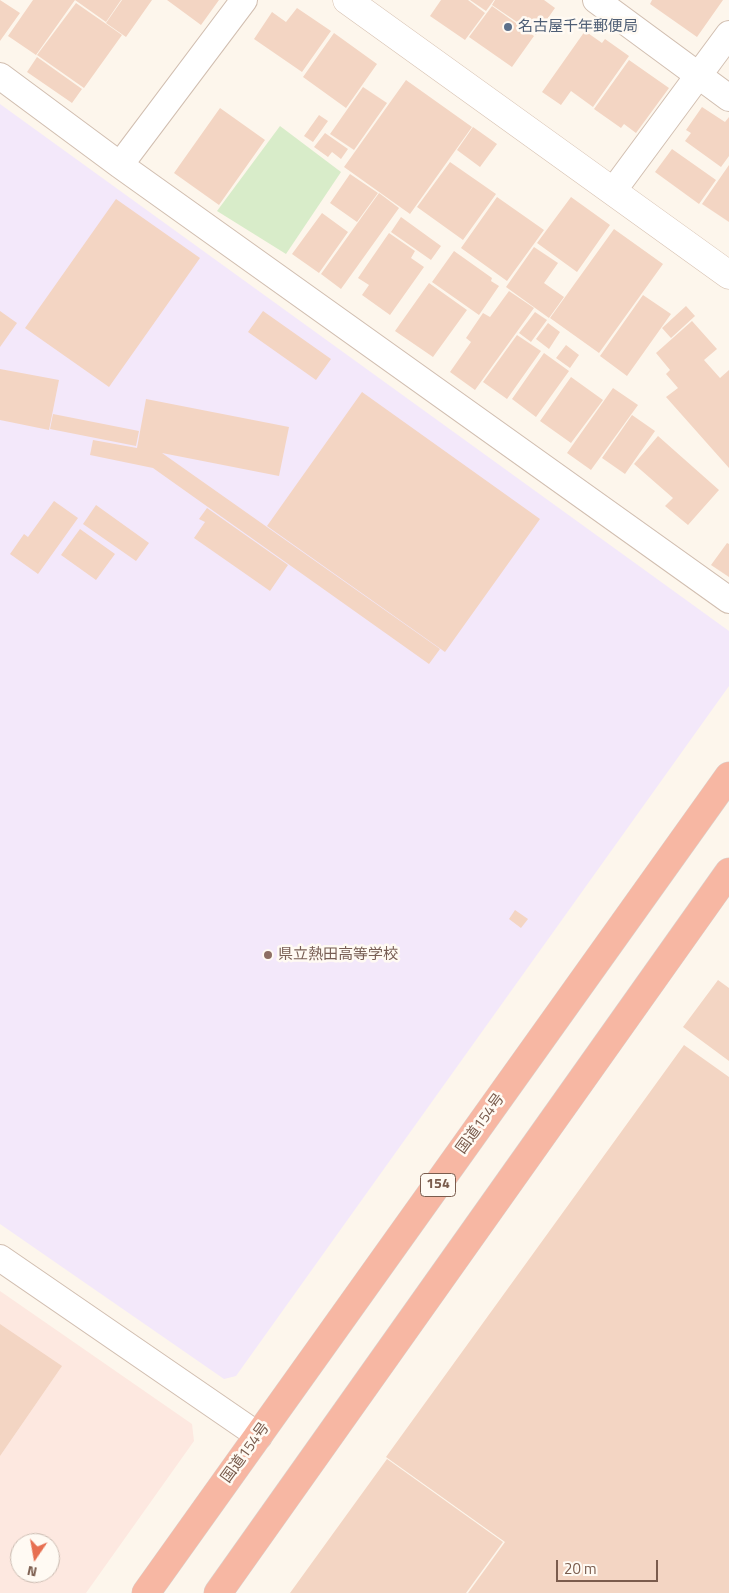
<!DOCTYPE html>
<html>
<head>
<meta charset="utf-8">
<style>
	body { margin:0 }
	#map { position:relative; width:729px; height:1593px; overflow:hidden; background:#fdf6ec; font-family:"Titillium Web",sans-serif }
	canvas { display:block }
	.north { position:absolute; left:10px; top:1533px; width:50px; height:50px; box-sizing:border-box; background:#fffaf3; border:1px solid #cabbb1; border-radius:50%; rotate:192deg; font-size:14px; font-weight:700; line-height:20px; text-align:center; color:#7a5c4d }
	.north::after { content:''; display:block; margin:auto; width:18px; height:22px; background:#e76f51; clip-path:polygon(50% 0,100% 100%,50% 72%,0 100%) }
	.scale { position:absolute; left:556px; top:1560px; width:102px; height:22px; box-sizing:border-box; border:2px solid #7a5c4d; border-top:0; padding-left:6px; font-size:15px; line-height:18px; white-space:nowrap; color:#7a5c4d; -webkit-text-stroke:4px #fffaf3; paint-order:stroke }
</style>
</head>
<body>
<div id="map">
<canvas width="729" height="1593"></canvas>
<div class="north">N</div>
<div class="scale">20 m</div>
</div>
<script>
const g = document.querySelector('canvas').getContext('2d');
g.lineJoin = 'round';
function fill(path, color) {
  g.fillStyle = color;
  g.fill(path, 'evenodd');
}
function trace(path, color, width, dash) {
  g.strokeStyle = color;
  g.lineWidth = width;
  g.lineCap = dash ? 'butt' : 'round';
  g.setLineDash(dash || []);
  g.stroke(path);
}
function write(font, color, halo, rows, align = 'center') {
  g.font = font + ' "Titillium Web","Noto Sans JP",sans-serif';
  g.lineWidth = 5;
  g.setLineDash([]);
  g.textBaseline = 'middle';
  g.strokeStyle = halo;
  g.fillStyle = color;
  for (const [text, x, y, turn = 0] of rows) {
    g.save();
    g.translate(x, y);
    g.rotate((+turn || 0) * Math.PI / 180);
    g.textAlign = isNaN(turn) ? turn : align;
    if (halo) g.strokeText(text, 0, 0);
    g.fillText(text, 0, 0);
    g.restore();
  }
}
fill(new Path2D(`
	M0,1291l192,133 2,17 -108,152h-86zM20,1543h30v30h-30z`), '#fde8e0');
fill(new Path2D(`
	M0,104l729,527v55l-493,690 -12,3 -224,-155z`), '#f3e8fa');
fill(new Path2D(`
	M280,126l61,46 -55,82 -69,-43z`), '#d8ecc9');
fill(new Path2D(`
	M0,0l20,13 -20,28z
	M33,0h42l-39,55 -28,-19z
	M75,0h46l-15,22z
	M122,0h30l-26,37 -20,-14z
	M167,0h52l-18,25z
	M441,0h27l17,13 -20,27 -35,-24z
	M470,0h24l-8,11z
	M495,0h49l11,8 -19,27 -44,-30z
	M652,0h71l-26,37 -47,-33z
	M76,3l46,32 -38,53 -47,-33z
	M492,6l42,30 -22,31 -43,-30z
	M297,8l34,23 -29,41 -48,-33 18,-27 14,10z
	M585,31l17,12 3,-4 24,17 -36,51 -22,-16 -10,14 -19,-13z
	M334,33l43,31 -31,44 -43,-31z
	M37,57l45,32 -10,14 -45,-31z
	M629,60l40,28 -33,45 -12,-9 -3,4 -27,-19z
	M406,80l66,47 -62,87 -66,-47z
	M363,87l24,16 -33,47 -24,-16z
	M702,107l23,15 4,-5v39l-8,11 -36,-26 6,-8 -5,-3z
	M220,108l45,32 -46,65 -45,-32z
	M319,115l9,6 -15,21 -9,-6z
	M473,127l24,17 -17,23 -23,-17z
	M325,133l23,16 -7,10 -9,-7 -4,5 -14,-10z
	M672,149l44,31 -17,24 -44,-32z
	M450,162l46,32 -33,46 -46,-33z
	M729,165v57l-27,-18z
	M350,174l28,19 -21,29 -27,-19z
	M379,193l20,15 -58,81 -20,-15z
	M497,197l47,33 -37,51 -46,-33z
	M571,197l39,28 -33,47 -40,-29z
	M116,199l84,59 -91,129 -84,-59z
	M322,213l26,19 -29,41 -27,-19z
	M401,217l40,29 -10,14 -40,-28z
	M614,229l49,35 -64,89 -49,-35z
	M389,233l26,18 -4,7 13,9 -34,48 -28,-20 7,-10 -11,-7z
	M534,247l24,16 -14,20 20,14 -15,21 -43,-31z
	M454,251l38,27 -1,3 8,5 -20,29 -47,-33z
	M429,283l38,27 -34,47 -38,-26z
	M509,291l25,17 -59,82 -25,-18 21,-30 -5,-4 17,-25 7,4z
	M643,295l28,19 -44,62 -27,-20z
	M686,306l9,10 -24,22 -9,-10z
	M0,311l17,12 -17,24z
	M263,311l68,48 -15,21 -68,-48z
	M535,312l12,8 -16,22 -12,-9z
	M692,321l25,28 -13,11 16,18 9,-8v98l-63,-71 12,-9 -12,-14 4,-4 -14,-17z
	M548,323l12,9 -11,17 -13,-10z
	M517,335l24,16 -34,48 -24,-17z
	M566,345l13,10 -9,13 -14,-10z
	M544,353l25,18 -33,46 -24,-18z
	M0,369l59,11 -10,50 -49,-10z
	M571,377l32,23 -32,43 -31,-22z
	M613,388l25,17 -47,65 -24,-17z
	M362,392l178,127 -95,133 -178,-126z
	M146,399l143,28 -10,49 -117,-23 278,196 -11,15 -276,-196 -63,-13 3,-15 44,8z
	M53,414l86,17 -3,15 -86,-17z
	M632,415l23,16 -30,43 -23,-16z
	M658,436l61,54 -31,35 -23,-19 8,-8 -39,-34z
	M54,501l24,17 -40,56 -28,-20 14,-20 4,3z
	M96,505l53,38 -13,18 -53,-37z
	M207,508l81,57 -18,26 -76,-53 11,-16 -6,-3z
	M80,529l35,25 -19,26 -35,-25z
	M727,543l2,1v33l-18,-12z
	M515,910l13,9 -7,9 -12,-9z
	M718,980l11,8v73l-46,-34z
	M684,1045l45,32v516h-261l37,-51 -119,-85z
	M0,1324l62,42 -62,90z
	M387,1459l116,83 -37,51h-176z`), '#f3d5c3');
const street = new Path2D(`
	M596,0l133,98
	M0,76l120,89 609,435
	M120,165l124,-165
	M613,191l116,-157
	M0,1258l259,178`);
const secondary = new Path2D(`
	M347,0l382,275`);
const highway = new Path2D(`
	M146,1593l583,-817
	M218,1593l511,-721`);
trace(street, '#d1beb0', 28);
trace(secondary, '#d6c0b0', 29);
trace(highway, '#dad1cd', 29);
trace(street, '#fff', 26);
trace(secondary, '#fff', 28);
trace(highway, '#f7b7a3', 28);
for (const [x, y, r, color] of [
	[508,27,5,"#5c6f8a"],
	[268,955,5,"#8d6e63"]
]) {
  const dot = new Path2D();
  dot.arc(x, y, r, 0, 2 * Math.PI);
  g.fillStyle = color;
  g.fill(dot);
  trace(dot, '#fffaf3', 2);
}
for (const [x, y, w] of [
	[438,1185,35]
]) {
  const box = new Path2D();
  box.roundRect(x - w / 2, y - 11.5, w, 23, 4);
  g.fillStyle = '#fffaf3';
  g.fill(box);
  trace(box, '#7a5c4d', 1);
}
write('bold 14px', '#7a5c4d', null, [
	["154",438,1185]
]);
write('15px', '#4e5e75', '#fffaf3', [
	["名古屋千年郵便局",518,27]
], 'left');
write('15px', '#785e54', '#fffaf3', [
	["県立熱田高等学校",278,955]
], 'left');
write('15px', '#7a5c4d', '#fffaf3', [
	["国道154号",481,1124,-54],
	["国道154号",246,1453,-54]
]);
</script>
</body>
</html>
